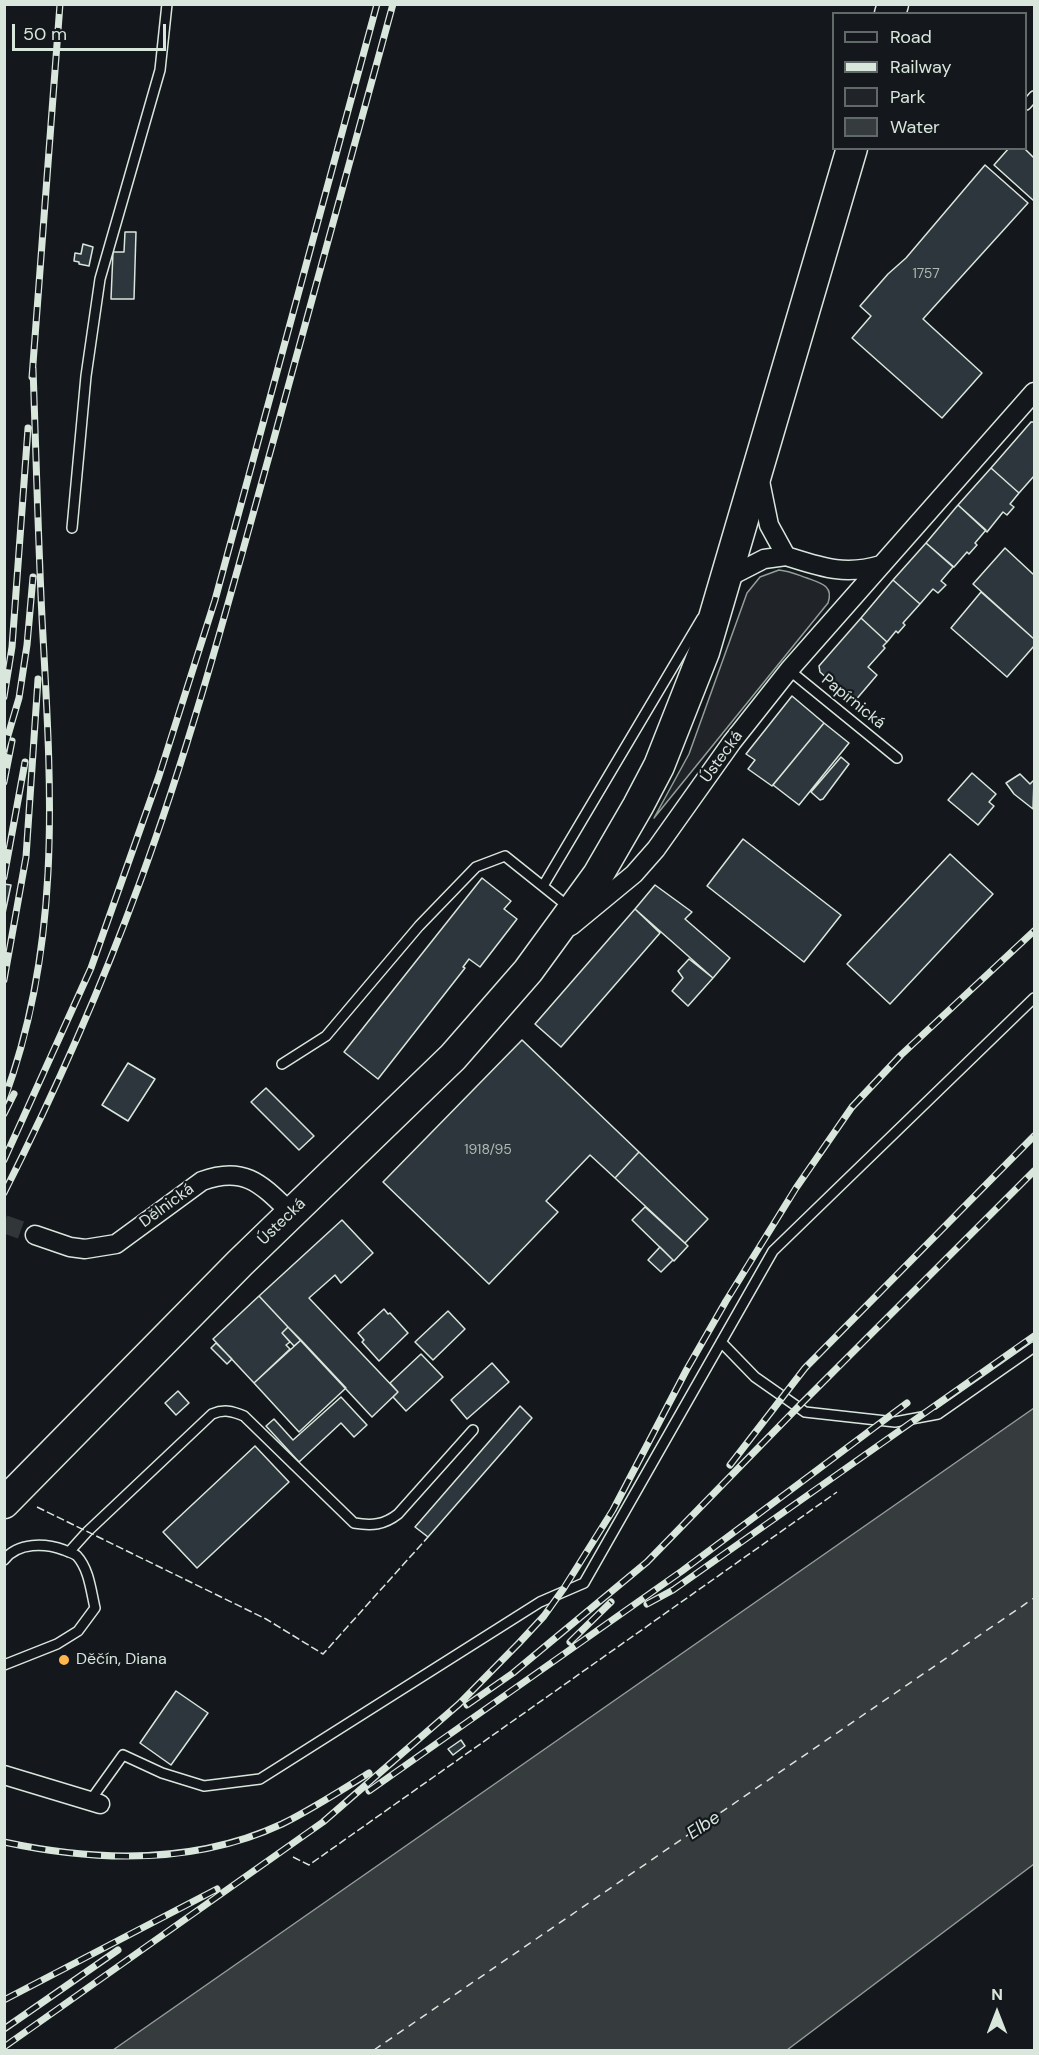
<!DOCTYPE html>
<html>
<head>
<meta charset="utf-8">
<style>
	body { margin:0 }
	#map { position:relative; width:1039px; height:2055px; overflow:hidden; background:#14181c; font-family:"DM Sans",sans-serif }
	canvas { display:block }
	.frame { position:absolute; inset:0; border:6px solid #d8e6dc; pointer-events:none }
	.legend { position:absolute; left:832px; top:12px; width:195px; height:138px; box-sizing:border-box; background:#14181c; border:2px solid #626a69; margin:0; padding:8px 10px; list-style:none; font-size:18px; color:#d8e6dc }
	.legend li { display:flex; align-items:center; gap:12px; height:30px }
	.legend b { width:30px; border:2px solid #626a69 }
	.north { position:absolute; left:967px; top:1983px; width:60px; height:60px; -webkit-text-stroke:4px #14181c; paint-order:stroke; rotate:0deg; font-size:16px; font-weight:700; line-height:24px; text-align:center; color:#d8e6dc }
	.north::after { content:''; display:block; margin:auto; width:21px; height:27px; background:#d8e6dc; clip-path:polygon(50% 0,100% 100%,50% 72%,0 100%) }
	.scale { position:absolute; left:12px; top:24px; width:154px; height:27px; box-sizing:border-box; border:3px solid #d8e6dc; border-top:0; padding-left:8px; font-size:18px; line-height:21px; white-space:nowrap; color:#d8e6dc; -webkit-text-stroke:4px #14181c; paint-order:stroke }
</style>
</head>
<body>
<div id="map">
<canvas width="1039" height="2055"></canvas>
<div class="frame"></div>
<ul class="legend">
<li><b style="height:8px;background:#14181c"></b>Road</li>
<li><b style="height:8px;background:#d8e6dc"></b>Railway</li>
<li><b style="height:16px;background:#202428"></b>Park</li>
<li><b style="height:16px;background:#363b3e"></b>Water</li>
</ul>
<div class="north">N</div>
<div class="scale">50 m</div>
</div>
<script>
const g = document.querySelector('canvas').getContext('2d');
g.lineJoin = 'round';
function fill(path, color) {
  g.fillStyle = color;
  g.fill(path, 'evenodd');
}
function trace(path, color, width, dash) {
  g.strokeStyle = color;
  g.lineWidth = width;
  g.lineCap = dash ? 'butt' : 'round';
  g.setLineDash(dash || []);
  g.stroke(path);
}
function write(font, color, halo, rows, align = 'center') {
  g.font = font + ' "DM Sans",sans-serif';
  g.lineWidth = 4.5;
  g.setLineDash([]);
  g.textBaseline = 'middle';
  g.strokeStyle = halo;
  g.fillStyle = color;
  for (const [text, x, y, turn = 0] of rows) {
    g.save();
    g.translate(x, y);
    g.rotate((+turn || 0) * Math.PI / 180);
    g.textAlign = isNaN(turn) ? turn : align;
    if (halo) g.strokeText(text, 0, 0);
    g.fillText(text, 0, 0);
    g.restore();
  }
}
const green = new Path2D(`
	M779,570c11,1 19,5 28,8 14,5 27,8 21,25l-174,215 35,-64 58,-161 13,-16z`);
fill(green, '#202428');
trace(green, '#939e99', 1.5);
const water = new Path2D(`
	M1034,1408v456l-247,186h-674z`);
fill(water, '#363b3e');
trace(water, '#939e99', 1.5);
trace(new Path2D(`
	M374,2050l660,-452`), '#d8e6dc', 1.5, [8, 6]);
const building = new Path2D(`
	M1009,148h15l10,10v43l-40,-36z
	M985,165l43,38 -105,116 59,54 -40,45 -90,-80 19,-22 -11,-10 28,-32 18,-16z
	M125,232h11l-2,67h-23l2,-47h11z
	M83,244l10,3 -4,19 -10,-2v-2l-5,-1 1,-8 6,1z
	M1031,422h3v54l-15,17 -28,-25z
	M991,468l28,25 -9,11 4,3 -7,8 -4,-3 -16,20 -29,-27z
	M958,505l28,25 -11,13 2,2 -8,9 -2,-2 -13,15 -28,-24z
	M926,543l27,24 -12,14 5,4 -8,8 -5,-4 -13,15 -27,-24z
	M1005,548l29,27v64l-61,-55z
	M893,580l27,24 -17,19 2,2 -7,8 -2,-2 -9,11 -26,-24z
	M981,592l53,47v7l-27,31 -56,-49z
	M861,618l26,24 -4,4 2,2 -17,19 9,8 -23,27 -34,-30 -1,-6z
	M792,696l32,27 -52,63 -24,-17 7,-9 -9,-6z
	M824,723l25,20 -50,62 -26,-20z
	M841,757l8,7 -26,35 -3,1 -9,-8z
	M972,773l24,21 -7,8 5,4 -16,19 -30,-25z
	M1020,774l10,10 4,-4 -1,29 -19,-15 -8,-11z
	M743,839l98,76 -37,47 -97,-76z
	M950,854l43,40 -103,110 -43,-40z
	M482,878l29,23 -7,8 13,10 -37,48 -11,-8 -6,8 2,1 -87,111 -34,-27z
	M4,884l7,1 -7,33z
	M655,885l37,27 -7,7 45,39 -17,20 -78,-69z
	M635,909l25,24 -99,114 -26,-23z
	M689,959l24,19 -25,28 -16,-15 11,-13 -5,-7z
	M522,1040l117,112 -24,26 -25,-23 -44,46 12,11 -69,72 -106,-102z
	M128,1063l27,16 -27,42 -26,-16z
	M266,1088l48,48 -15,14 -48,-48z
	M639,1152l69,67 -23,24 -70,-65z
	M645,1207l43,39 -14,15 -42,-41z
	M342,1220l31,33 -32,30 -6,-8 -26,23 89,94 -26,25 -113,-121z
	M660,1247l13,13 -12,12 -13,-12z
	M259,1296l29,31 -6,6 8,9 -4,3 4,4 -36,34 -41,-44z
	M384,1309l4,5 2,-1 18,20 -29,28 -17,-19 2,-2 -6,-7z
	M448,1311l17,18 -32,31 -18,-18z
	M288,1327l13,13 -7,6 -12,-13z
	M301,1340l45,48 -47,44 -45,-49z
	M216,1343l16,16 -5,5 -16,-16z
	M421,1354l22,23 -37,34 -13,-14 5,-5 -8,-9z
	M492,1363l17,19 -42,37 -16,-19z
	M178,1391l11,12 -13,12 -11,-12z
	M341,1397l26,28 -13,12 -13,-14 -42,39 -33,-36 8,-7 19,21z
	M520,1406l12,12 -104,119 -13,-10z
	M255,1446l34,36 -92,86 -34,-36z
	M176,1691l32,22 -37,52 -31,-22z
	M461,1740l4,6 -12,9 -5,-6z`);
fill(building, '#2c363c');
trace(building, '#d8e6dc', 1.5);
trace(new Path2D(`
	M4,1224l31,11`), '#313739', 18, [18, 9]);
const lane = new Path2D(`
	M1026,105l8,-9
	M72,528l14,-152 14,-97 60,-209 7,-66
	M789,670l108,88
	M543,886l159,-268
	M282,1064l44,-28 93,-110 57,-59 29,-11 65,52
	M721,1342l34,35 50,35 90,10 43,-8 96,-67
	M69,1552l18,-20 125,-118c12,-5 20,-3 32,2l110,107c18,3 30,2 44,-9l75,-84
	M4,1560c14,-18 41,-17 60,-10 4,2 10,3 13,6 12,13 14,35 18,52l-17,23 -21,13 -53,21
	M90,1801l33,-46 39,18 42,13 56,-7 280,-177 44,-19 189,-332 261,-253`);
const street = new Path2D(`
	M760,481l9,44 17,31c35,11 58,20 95,9
	M727,578l37,-19 22,-3
	M571,926l63,-52 22,-25 76,-107 57,-72 245,-278
	M35,1235l35,12 15,2 31,-5 86,-63c43,-16 60,4 89,32
	M4,1775l96,29`);
const primary = new Path2D(`
	M890,14l3,-10
	M4,1503l236,-240 213,-206 75,-86 70,-96 40,-69 21,-40 45,-114 148,-504`);
trace(lane, '#d8e6dc', 12);
trace(street, '#d8e6dc', 21);
trace(primary, '#d8e6dc', 33);
trace(lane, '#14181c', 9);
trace(street, '#14181c', 18);
trace(primary, '#14181c', 30);
const rail = new Path2D(`
	M32,377l28,-373
	M4,697l8,-50 16,-219
	M4,749l15,-51 8,-53 6,-68
	M4,782l8,-41
	M4,877l21,-115
	M4,980l22,-123 12,-178
	M4,1100c59,-159 47,-316 38,-482 -4,-83 -6,-166 -9,-250
	M4,1114l10,-20
	M4,1160l87,-192 68,-192 56,-176 162,-596
	M4,1193c51,-101 97,-205 136,-311 53,-144 92,-293 133,-440 40,-146 80,-292 120,-438
	M730,1465l75,-97 229,-232
	M647,1604l26,-14 361,-254
	M570,1642l41,-40
	M467,1705l46,-32 134,-111 151,-155 236,-236
	M369,1791l313,-220 225,-168
	M4,1842c93,20 190,23 278,-18 30,-15 58,-33 87,-51
	M4,2000l213,-111
	M4,2029l114,-79
	M4,2047l319,-225 136,-118 60,-61 25,-27 20,-28 49,-78 74,-141 39,-68 70,-113 56,-81 49,-52 133,-124`);
trace(rail, '#d8e6dc', 7);
trace(rail, '#14181c', 4.5, [14]);
trace(new Path2D(`
	M37,1507l229,112 57,35 105,-117
	M293,1857l16,8 528,-373`), '#d8e6dc', 1.5, [8, 3]);
for (const [x, y, r, color] of [
	[64,1660,6,"#ffb74d"]
]) {
  const dot = new Path2D();
  dot.arc(x, y, r, 0, 2 * Math.PI);
  g.fillStyle = color;
  g.fill(dot);
  trace(dot, '#14181c', 2);
}
write('14px', '#adbab4', null, [
	["1757",926,274],
	["1918/95",488,1150]
]);
write('16px', '#d8e6dc', '#14181c', [
	["Papírnická",853,702,39],
	["Ústecká",722,757,-54],
	["Dělnická",167,1206,-36],
	["Ústecká",282,1222,-44]
]);
write('16px', '#d8e6dc', '#14181c', [
	["Děčín, Diana",76,1660]
], 'left');
write('italic 18px', '#d8e6dc', '#14181c', [
	["Elbe",704,1826,-34]
]);
</script>
</body>
</html>
